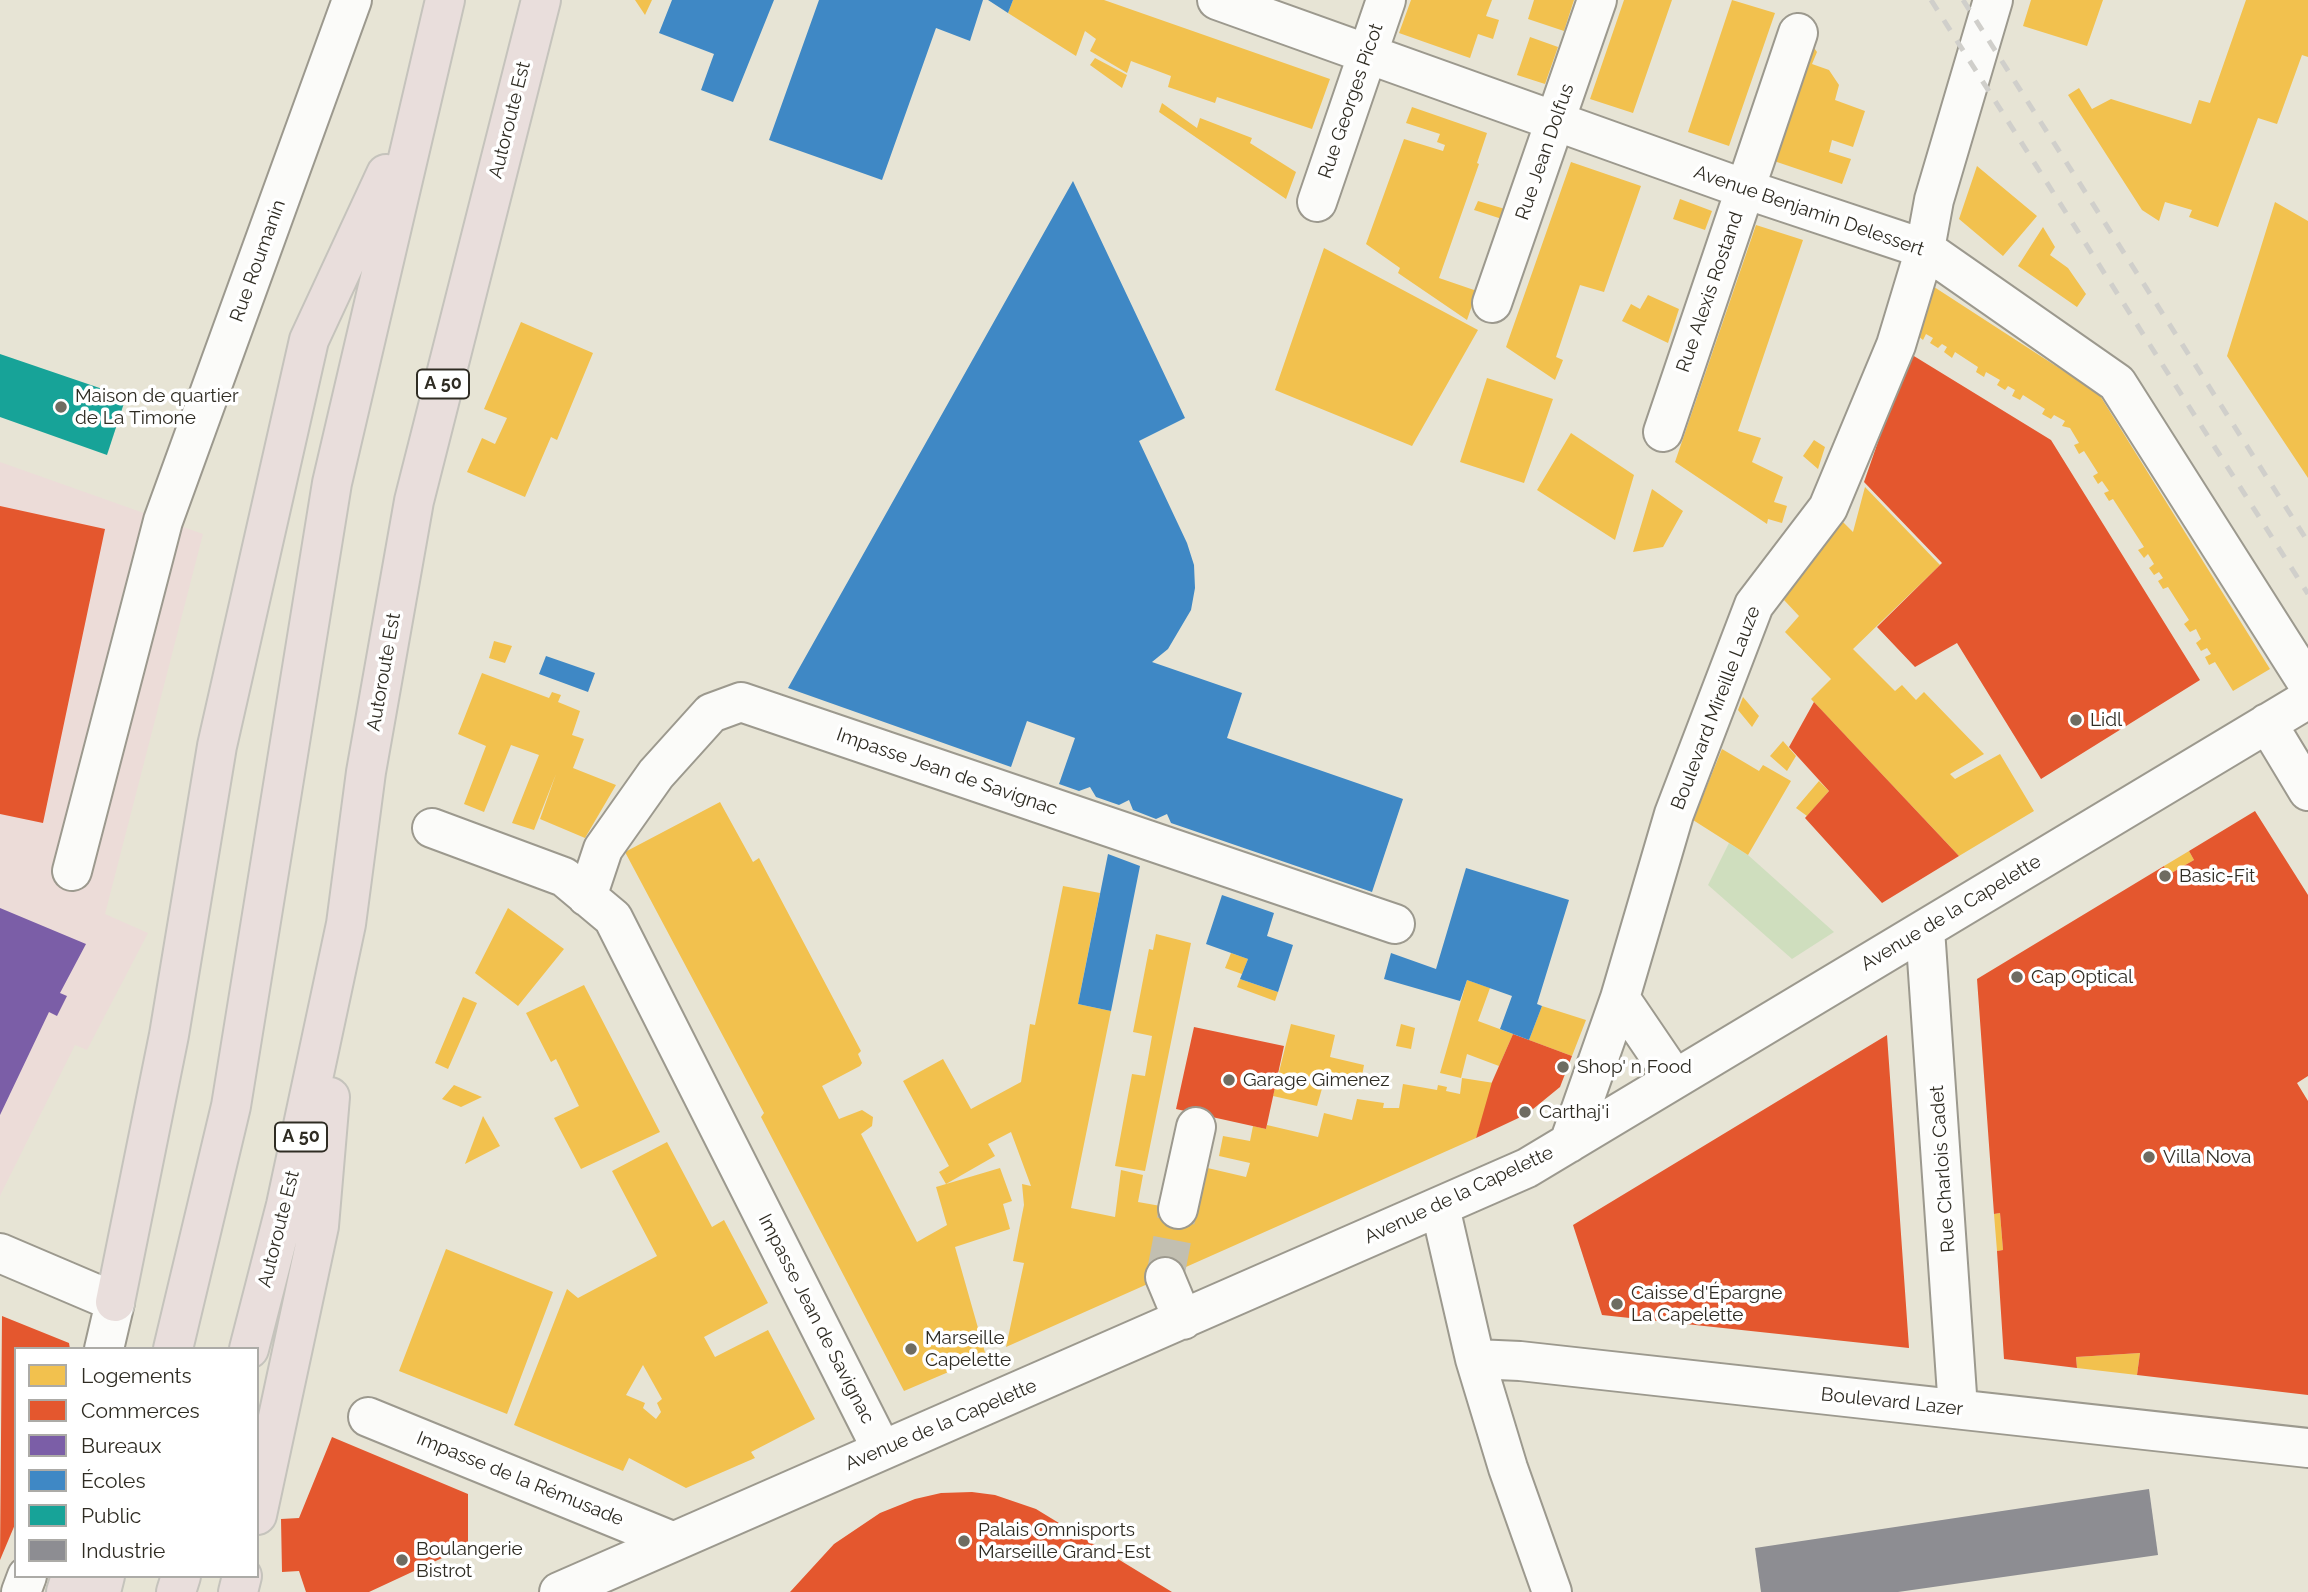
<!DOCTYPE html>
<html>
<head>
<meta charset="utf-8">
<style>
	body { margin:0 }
	#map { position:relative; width:2308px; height:1592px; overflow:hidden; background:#e7e4d5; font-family:Raleway,sans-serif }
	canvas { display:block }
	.legend { position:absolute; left:14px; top:1347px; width:245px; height:231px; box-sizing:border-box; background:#fff; border:2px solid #acaba7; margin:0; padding:9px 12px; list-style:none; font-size:21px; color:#2f2c23 }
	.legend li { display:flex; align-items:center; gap:14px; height:35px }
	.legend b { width:35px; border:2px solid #acaba7 }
</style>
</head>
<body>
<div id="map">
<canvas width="2308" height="1592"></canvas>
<ul class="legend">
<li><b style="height:19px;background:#f2c14e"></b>Logements</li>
<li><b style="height:19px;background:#e4572e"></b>Commerces</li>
<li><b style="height:19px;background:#7b5ea7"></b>Bureaux</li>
<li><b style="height:19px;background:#3f88c5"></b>Écoles</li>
<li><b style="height:19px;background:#17a398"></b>Public</li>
<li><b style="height:19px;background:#8d8d92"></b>Industrie</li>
</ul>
</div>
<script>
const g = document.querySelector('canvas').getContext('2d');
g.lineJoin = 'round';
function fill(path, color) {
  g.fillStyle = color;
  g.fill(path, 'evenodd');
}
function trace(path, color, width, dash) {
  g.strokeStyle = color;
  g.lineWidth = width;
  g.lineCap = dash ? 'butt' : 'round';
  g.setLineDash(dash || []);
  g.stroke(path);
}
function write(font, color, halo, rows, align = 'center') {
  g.font = font + ' Raleway,sans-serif';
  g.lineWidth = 7;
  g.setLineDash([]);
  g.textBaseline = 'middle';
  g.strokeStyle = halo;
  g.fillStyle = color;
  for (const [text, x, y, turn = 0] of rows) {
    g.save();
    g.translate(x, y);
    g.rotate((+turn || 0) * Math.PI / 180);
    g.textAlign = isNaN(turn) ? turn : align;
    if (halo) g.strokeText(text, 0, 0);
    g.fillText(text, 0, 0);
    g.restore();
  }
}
fill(new Path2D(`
	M0,462l203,72 -98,380 43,19 -61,117 -12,-5 -75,151z`), '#ecdcd8');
fill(new Path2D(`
	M1729,843l19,12 86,77 -42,27 -84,-74z`), '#cfdebe');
fill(new Path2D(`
	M635,0h17l-7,15z
	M1013,0h91l226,79 -18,50 -95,-32 -2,6 -47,-16 3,-11 -40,-15 -4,12 -37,-22 6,-12 -11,-8 -9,25 -68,-43z
	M1411,0h81l-6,16 13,4 -6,19 -15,-5 -8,24 -71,-25z
	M1534,0h40l-10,31 -36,-12z
	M1624,0h48l-39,113 -43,-14z
	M1732,0l43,13 -46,133 -41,-14z
	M2031,0h72l-16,46 -64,-20z
	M2246,0h62v57l-6,-2 -25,69 -19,-6 -40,109 -29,-10 3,-7 -27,-8 -6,19 -17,-11 -74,-115 11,-7 13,21 19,-10 80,25 8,-24 11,3z
	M1530,37l28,10 -13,37 -28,-9z
	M1812,45l5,7 -5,12 17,6 10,15 -4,15 30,11 -12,36 -21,-7 -3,12 22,7 -9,25 -68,-23z
	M1095,58l32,17 -5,13 -32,-23z
	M1162,103l35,25 3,-10 52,20 -2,5 46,29 -10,27 -127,-87z
	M1412,107l75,26 -10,30 2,1 -40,114 38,13 -10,29 -69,-47 2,-5 -34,-24 38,-105 39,12 2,-6 -8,-3 3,-8 -34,-11z
	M1571,162l70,24 -37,106 -24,-7 -24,72 7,3 -8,20 -49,-33z
	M1977,166l60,50 -34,40 -44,-37z
	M1680,199l32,12 -7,19 -32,-11z
	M1478,201l27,8 -3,10 -28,-9z
	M2275,202l33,19v257l-81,-122z
	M1756,225l47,15 -65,191 23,7 -9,24 31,15 -9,25 13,4 -5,17 -14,-4 -1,5 -92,-62z
	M2043,227l12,20 -5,8 18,13 18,26 -9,13 -59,-41z
	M1324,248l154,82 -66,116 -137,-56z
	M1928,283l171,111 171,275 -37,22 -18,-29 -6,3 -4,-8 6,-3 -4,-6 -6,3 -5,-8 5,-4 -5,-10 -6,3 -6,-8 5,-4 -21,-33 -5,2 -5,-8 5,-3 -4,-6 -5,3 -5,-7 5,-4 -6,-10 -4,4 -6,-8 6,-3 -31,-48 -4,2 -5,-8 5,-2 -7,-10 -4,3 -5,-8 5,-3 -14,-22 -5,3 -5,-9 5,-2 -9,-15 -8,-2 3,-5 -11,-6 -3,4 -9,-5 3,-5 -22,-14 -3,5 -8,-4 3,-6 -7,-4 -3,4 -8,-5 3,-5 -14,-8 -2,5 -8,-5 2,-5 -23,-15 -3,6 -8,-6 3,-5 -5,-3 -4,4 -8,-5 3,-5 -7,-4 -3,6 -10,-8z
	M1648,295l31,14 -11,34 -46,-22 9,-17 9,5z
	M521,322l72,31 -36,87 -6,-3 -26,60 -58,-25 15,-34 13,6 12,-26 -23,-9z
	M1487,378l66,21 -29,84 -64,-21z
	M1571,433l63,42 -19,65 -78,-50z
	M1814,440l11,7 -7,22 -15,-13z
	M1865,487l75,78 -87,84 42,42 7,-6 14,15 8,-8 60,62 -34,20 5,5 45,-25 34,57 -75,45 -148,-157 20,-20 -46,-47 14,-16 -15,-16 56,-81 13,13z
	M1652,489l31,22 -20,36 -30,5z
	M494,641l18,5 -7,17 -16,-5z
	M482,673l67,25 3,-6 9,3 -3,7 22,9 -8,24 12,4 -11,29 43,17 -31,53 -45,-19 16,-45 -22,56 -22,-7 27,-68 -28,-10 -27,67 -20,-8 22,-58 -28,-12z
	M1743,697l16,19 -7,11 -14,-17z
	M1783,741l13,15 -9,15 -17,-15z
	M1722,749l37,22 4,-6 28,16 -43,74 -55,-35z
	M1819,781l10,10 -22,25 -11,-8z
	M720,802l33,60 6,-4 102,193 -3,3 4,9 -2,3 -38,20 17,33 23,-9 11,7 -1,9 -11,8 56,108 30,-17 -11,-38 64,-19 12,33 -9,3 7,25 -55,18 31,109 -82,35 -143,-274 3,-4 -139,-261z
	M2189,851l5,9 -26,15 -4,-9z
	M1063,886l37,7 -22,111 33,7 -40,197 44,9 6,-47 22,5 -5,27 51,9 10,-45 47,11 4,-14 -31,-7 4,-20 27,5 3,-15 13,3 1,-4 51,12 6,-24 28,7 5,-21 27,4 -1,5h16l4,-24 34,6 1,-5 9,2 -1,4 14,3 2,-16 32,5 -18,55 -470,209 18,-84 -11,-2 11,-56 -2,-21 9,2 -20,-54 -23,12 7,12 -49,28 -7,-12 10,-6 -46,-85 40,-22 28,50 50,-27 9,-58 5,1z
	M508,908l56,41 -46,57 -43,-33z
	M1156,934l35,9 -46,228 -30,-5 17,-92 13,2 7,-40 -19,-4 16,-83 4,1z
	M1231,953l17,6 -6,15 -17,-6z
	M1240,979l38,13 -3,9 -38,-14z
	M1467,980l23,8 -12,33 35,13 -14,32 -32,-12 -6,24 -21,-5z
	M584,985l76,147 -79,37 -27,-51 25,-12 -23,-47 -5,3 -25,-49z
	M463,997l14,6 -29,66 -13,-6z
	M1542,1006l44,14 -14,36 -43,-16z
	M1291,1024l44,11 -5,22 34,8 -3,16 -34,-10 -10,35 -44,-10z
	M1401,1024l14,4 -4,21 -15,-3z
	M454,1085l28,12 -21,10 -19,-8z
	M483,1116l17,30 -35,18z
	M667,1142l45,85 12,-7 44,83 -64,34 11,20 53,-27 47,89 -64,33 4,6 -69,30 -57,-30 -6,13 -109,-46 53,-136 11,9 79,-42 -45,-85zM643,1365l19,34 -5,4 4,9 -5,7 -13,-11 2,-5 -19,-8z
	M2000,1213l3,37 -6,1 -3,-37z
	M446,1249l107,43 -46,122 -108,-43z
	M2140,1353l-3,22 -60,-7 -1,-11z`), '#f2c14e');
fill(new Path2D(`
	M1909,353l142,87 149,240 -159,99 -84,-136 -42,24 -38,-40 65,-64 -78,-81z
	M0,506l105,23 -62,294 -43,-9z
	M1814,702l145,154 -77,47 -77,-85 24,-27 -40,-44z
	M2255,811l53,84v181l-11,7 11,18v294l-171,-20 3,-22 -64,4 1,11 -73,-9 -7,-108 6,-1 -3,-37 -6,1 -17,-235 187,-113 4,9 26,-15 -5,-9z
	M1194,1027l90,19 -18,83 -90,-20z
	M1513,1034l59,22 -12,31 -33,27 -51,24 16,-56z
	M1887,1035l22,313 -307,-33 -29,-90z
	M2,1316l67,27 1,6h-54v173l-16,38z
	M332,1437l136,57v52l-99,46h-63l-7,-21 -17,1 -1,-53 18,-1z
	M972,1492l23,3 41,14 136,83h-382l44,-48 46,-31 35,-14 26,-6z`), '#e4572e');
fill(new Path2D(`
	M0,908l86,36 -26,49 7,3 -10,20 -8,-4 -49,103z`), '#7b5ea7');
fill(new Path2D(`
	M672,0h102l-41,102 -32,-12 13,-36 -55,-21z
	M819,0h164l-13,41 -34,-13 -54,152 -113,-40z
	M988,0h25l-5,13z
	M1073,181l112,237 -46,23 48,102 7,22 1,23 -4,22 -23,39 -16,13 90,31 -15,45 176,61 -31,93 -201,-69 -4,-9 -11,5 -23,-9 -4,-10 -10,5 -23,-8 -6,-10 -11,4 -20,-7 16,-46 -48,-17 -16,46 -223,-79z
	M546,656l49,17 -7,19 -49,-18z
	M1108,854l32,12 -29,145 -33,-7z
	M1466,868l103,32 -32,104 5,2 -13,34 -29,-11 12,-33 -45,-16 -7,21 -76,-22 7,-26 45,16z
	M1222,895l52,18 -7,23 26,9 -15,47 -38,-13 8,-20 -42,-15z`), '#3f88c5');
fill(new Path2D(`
	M0,354l126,43 -19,58 -107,-38z`), '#17a398');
fill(new Path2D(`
	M2149,1489l9,66 -260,37h-137l-6,-44z`), '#8d8d92');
trace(new Path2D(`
	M1165,1277l13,-68`), '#c2bfb1', 38, [38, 19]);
const minor = new Path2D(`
	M1217,0l528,189 180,60 192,134 191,301
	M1317,202l69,-202
	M1492,303l105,-303
	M1663,432l135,-399
	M2267,723l41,68
	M432,828l132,49 49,41 269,532
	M72,871l91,-350 189,-521
	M587,897l16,-48 53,-75 55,-61 30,-11 654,222
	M1925,929l33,480
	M1620,998l55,81
	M1569,1143l51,-145 54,-184 80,-209 74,-97 68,-163 29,-96 9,-49 59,-200
	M1440,1207l35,152 33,109 44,124
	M1178,1209l18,-82
	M0,1253l115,49 -11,47
	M1165,1277l18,43
	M1475,1359l45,2 788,87
	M368,1417l304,124
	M21,1592l6,-16
	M559,1592l968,-424 781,-469`);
const highway = new Path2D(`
	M115,1302l54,-267 48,-289 92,-406 77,-166
	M173,1349l58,-243 101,-623 113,-483
	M249,1349l37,-144 60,-281 20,-152 48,-271 127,-501
	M257,1515l62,-289 11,-129
	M66,1592l5,-16
	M101,1592l4,-16
	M176,1592l5,-16
	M238,1592l4,-16`);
trace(minor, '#9c998e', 42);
trace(highway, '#c5c3bc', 42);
trace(minor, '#fbfbf9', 38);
trace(highway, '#e9dedc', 38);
trace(new Path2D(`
	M1931,0l377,594
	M1963,0l345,542`), '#d0cfcb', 5, [12, 12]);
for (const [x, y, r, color] of [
	[61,407,7,"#6f6c61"],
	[2076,720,7,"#6f6c61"],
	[2165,876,7,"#6f6c61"],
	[2017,977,7,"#6f6c61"],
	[1563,1067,7,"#6f6c61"],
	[1229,1080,7,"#6f6c61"],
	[1525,1112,7,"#6f6c61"],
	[2149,1157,7,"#6f6c61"],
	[1617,1304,7,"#6f6c61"],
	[911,1349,7,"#6f6c61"],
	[964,1541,7,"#6f6c61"],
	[402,1560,7,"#6f6c61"]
]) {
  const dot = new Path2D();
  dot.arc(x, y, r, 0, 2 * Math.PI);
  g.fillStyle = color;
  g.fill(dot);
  trace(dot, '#fff', 2.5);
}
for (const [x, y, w] of [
	[443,384,52],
	[301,1137,52]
]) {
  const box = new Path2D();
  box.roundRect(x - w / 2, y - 14.5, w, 29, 5);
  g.fillStyle = '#fff';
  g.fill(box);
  trace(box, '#2f2c23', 2);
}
write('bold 18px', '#2f2c23', null, [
	["A 50",443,384],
	["A 50",301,1137]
]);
write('19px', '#2f2c23', '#fff', [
	["Rue Georges Picot",1351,101,-71],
	["Autoroute Est",510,120,-76],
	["Rue Jean Dolfus",1545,152,-71],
	["Avenue Benjamin Delessert",1809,211,19],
	["Rue Roumanin",258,261,-70],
	["Rue Alexis Rostand",1710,292,-71],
	["Autoroute Est",384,672,-80],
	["Boulevard Mireille Lauze",1716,708,-69],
	["Impasse Jean de Savignac",947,772,19],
	["Avenue de la Capelette",1951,913,-31],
	["Rue Charlois Cadet",1943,1169,-94],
	["Avenue de la Capelette",1459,1195,-25],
	["Autoroute Est",279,1229,-76],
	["Impasse Jean de Savignac",816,1319,63],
	["Boulevard Lazer",1892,1402,6],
	["Avenue de la Capelette",941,1425,-23],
	["Impasse de la Rémusade",520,1479,22]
]);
write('19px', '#2f2c23', '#fff', [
	["Maison de quartier",75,396],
	["de La Timone",75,418],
	["Lidl",2090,720],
	["Basic-Fit",2179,876],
	["Cap Optical",2031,977],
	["Shop' n Food",1577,1067],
	["Garage Gimenez",1243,1080],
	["Carthaj'i",1539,1112],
	["Villa Nova",2163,1157],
	["Caisse d'Épargne",1631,1293],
	["La Capelette",1631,1315],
	["Marseille",925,1338],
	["Capelette",925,1360],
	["Palais Omnisports",978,1530],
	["Marseille Grand-Est",978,1552],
	["Boulangerie",416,1549],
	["Bistrot",416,1571]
], 'left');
</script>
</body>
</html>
